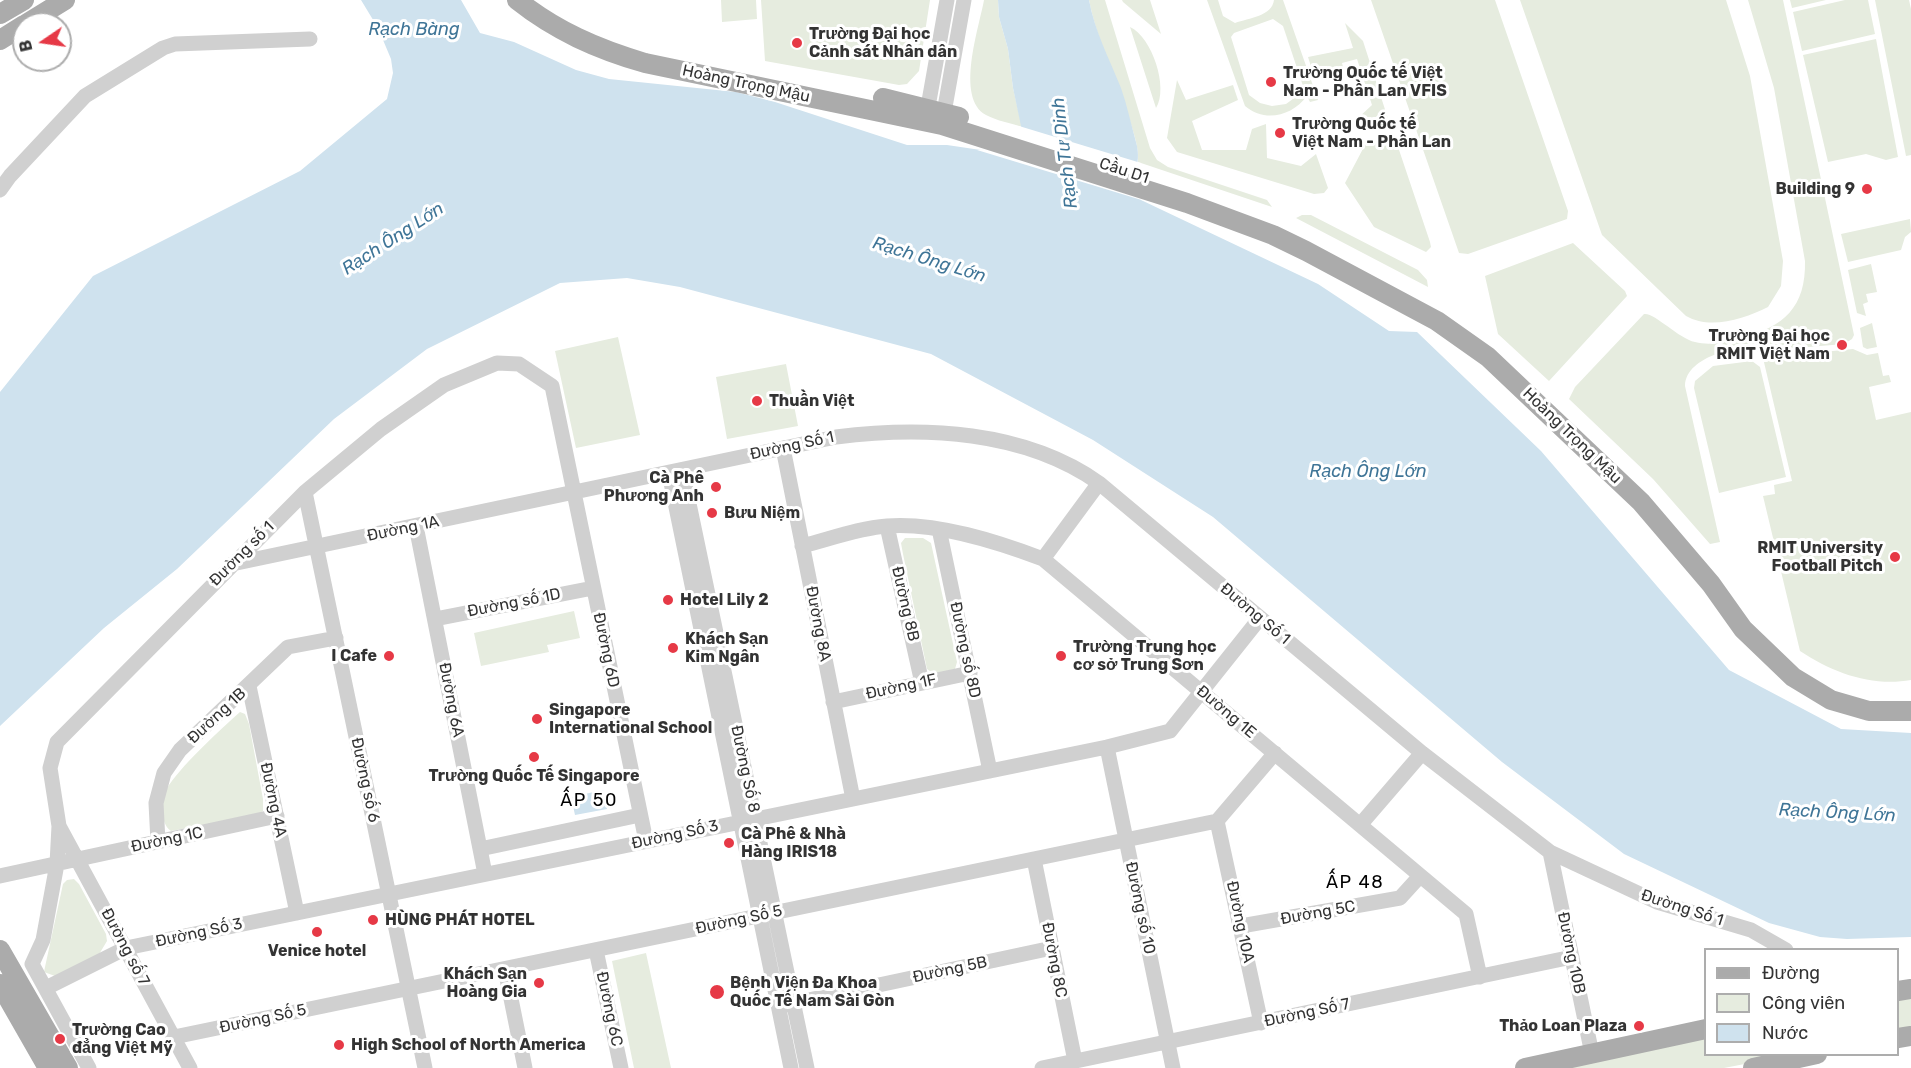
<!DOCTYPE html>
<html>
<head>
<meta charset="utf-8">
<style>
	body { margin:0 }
	#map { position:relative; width:1911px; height:1068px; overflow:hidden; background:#fff; font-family:Rubik,sans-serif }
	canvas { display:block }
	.legend { position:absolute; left:1704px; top:948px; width:195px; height:108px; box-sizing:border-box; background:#fff; border:2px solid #adadad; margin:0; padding:8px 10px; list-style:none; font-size:18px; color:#333 }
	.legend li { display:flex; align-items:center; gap:12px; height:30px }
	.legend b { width:30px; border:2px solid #adadad }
	.north { position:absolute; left:12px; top:12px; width:60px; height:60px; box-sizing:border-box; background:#fff; border:2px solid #adadad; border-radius:50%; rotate:257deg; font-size:16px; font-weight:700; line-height:24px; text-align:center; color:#333 }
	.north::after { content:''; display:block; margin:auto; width:21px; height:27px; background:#e63946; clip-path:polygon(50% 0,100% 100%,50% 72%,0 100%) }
</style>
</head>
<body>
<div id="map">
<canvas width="1911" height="1068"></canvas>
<ul class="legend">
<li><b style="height:8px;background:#ababab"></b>Đường</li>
<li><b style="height:16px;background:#e6ecdf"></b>Công viên</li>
<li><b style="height:16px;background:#cfe2ee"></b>Nước</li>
</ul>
<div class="north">B</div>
</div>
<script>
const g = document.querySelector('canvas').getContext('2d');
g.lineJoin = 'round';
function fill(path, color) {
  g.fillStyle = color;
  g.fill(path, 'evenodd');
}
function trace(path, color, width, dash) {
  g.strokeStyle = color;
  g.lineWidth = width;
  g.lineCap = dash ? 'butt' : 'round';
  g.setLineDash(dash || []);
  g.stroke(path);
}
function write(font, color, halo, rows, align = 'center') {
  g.font = font + ' Rubik,sans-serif';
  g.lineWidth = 6;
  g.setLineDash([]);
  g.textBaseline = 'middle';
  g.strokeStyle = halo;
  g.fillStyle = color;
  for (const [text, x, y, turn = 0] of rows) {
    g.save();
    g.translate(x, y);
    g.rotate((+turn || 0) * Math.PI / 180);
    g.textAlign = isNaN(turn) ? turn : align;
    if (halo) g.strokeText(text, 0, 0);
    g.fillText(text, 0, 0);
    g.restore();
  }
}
fill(new Path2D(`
	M721,0h35l1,19 -35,3z
	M761,0h169l-11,71 -12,13 -8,1 -134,-24z
	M984,0h14l1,17 9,32 5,39 9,39c-11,-4 -25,-6 -36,-12 -31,-17 -7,-87 -2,-115z
	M1089,0h16l45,148 7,12 11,7 99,33 5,7 -134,-45c1,-14 -4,-28 -8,-41 -12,-41 -33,-79 -41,-121z
	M1122,0h28l11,34 -38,-32z
	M1207,0h11l5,16 12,7c14,-5 37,-7 39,-23h9l35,100 -8,2 -3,-6c-15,20 -42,27 -62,10zM1273,19l10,7 20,60 -6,10 -11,8 -14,2 -12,-3 -11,-8 -18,-58 3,-4z
	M1371,0h124l73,211 -1,8 -99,35 -9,-1z
	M1520,0h206l24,76 33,185 -2,25 -13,21c-24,12 -58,23 -82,9l-84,-81z
	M1748,0h35l71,335 -2,4 -8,5 -130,11c-13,5 -29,15 -29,31l35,156 -10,2 -57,-65 -84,-80 6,-12 69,-73c10,-2 34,24 51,28 15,4 32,0 46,-4 43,-11 65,-31 64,-77l-31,-173z
	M1790,0h36l-34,8z
	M1845,0h23l7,34 -73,17 -9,-39z
	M1875,0h34l2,9v146l-5,1z
	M1345,23l18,18 27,84 -20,4 -12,-11 14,-13 -15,-46 -15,4 1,4 -29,9 -6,-19 45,-9z
	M1130,27c22,10 39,61 26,81z
	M1876,39l22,118 -12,3 -20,-6 -38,8 -25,-107z
	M1177,80l9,20 47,-15 5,15 -46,21 10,29h44l6,-21 14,-5 1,34 34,8 15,-12 12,34 -4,5 -10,1 -137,-42 -10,-14z
	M1394,135l36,107 1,5 -5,5 -52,-25 -29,-44 21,-40z
	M1302,215h9l107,55 9,10 1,7 -132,-69z
	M1910,219l1,13 -6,5 -4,13 -53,12 -7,-28z
	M1573,243l52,48 2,5 -78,85 -51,-47 -13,-58z
	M1871,264l6,28 -11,2 2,8 -5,2 3,12 -9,-3 -9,-43z
	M1872,323l5,24 -10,2 -4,-2 -3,-19z
	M618,337l22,98 -64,13 -21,-97z
	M1853,349l14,6 11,-2 5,23 6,-1 2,7 -22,5 7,33 35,-8v268c-39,7 -78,-7 -111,-29l-37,-155 12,-2 -1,-9 18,-4 -29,-123z
	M1752,361l8,6 26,110 -67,16 -25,-105 1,-7 18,-15z
	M786,364l12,62 -71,13 -11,-62z
	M905,538h18l8,5 26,119 -2,7 -21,5 -7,-5 -24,-115 -2,-11z
	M574,611l6,27 -33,7 2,7 -68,14 -7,-33z
	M240,712l5,2 4,10 14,75v12l-6,4 -86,16c-12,-8 -10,-34 -2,-46 18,-25 49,-53 71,-73z
	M74,879l5,5 27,50 1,7 -9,15 -43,20 -11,-4 1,-5 18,-83 4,-4z
	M646,953l25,115h-37l-22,-107z
	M1911,997v33l-13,3v-34z
	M1705,1037l1,17 85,1 -67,13h-177z`), '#e6ecdf');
fill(new Path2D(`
	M361,0h100l19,33 34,9 62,28 33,9 127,13 39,10 132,43h40l54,8 24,-8 -12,-57 -5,-39 -9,-32 -1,-17h91c6,32 20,58 32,88 6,17 10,36 15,54 7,24 -8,35 5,58l177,84 71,47 28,1 124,119 188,219 112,59 70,4v204l-64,2 -27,-2 -51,-14 -145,-69 -122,-92 -289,-245 -120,-77 -162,-86 -251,-67 -53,-9 -67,5 -133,66 -93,70 -157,150 -73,59 -104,98v-334l93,-116 207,-105 87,-72 6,-26 -2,-14 -13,-31z
	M603,790l4,19 -32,6 -4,-18z`), '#cfe2ee');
fill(new Path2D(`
	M1019,126l122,37 -4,24 6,11 15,7 -181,-55h24l21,-5z`), '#fff');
trace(new Path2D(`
	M926,118l21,-118
	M942,124l22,-124
	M0,190l10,-14 75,-80 78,-48 12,-4 135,-5
	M783,448l70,351
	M682,470l125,598
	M669,473l122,595
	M305,492l120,576
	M416,526l69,348
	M887,526l35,157
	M939,529l51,242
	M802,546c28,-7 57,-18 85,-20 50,-4 111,16 156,33l423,355 14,63
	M1043,559l56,-76
	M232,564l604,-127c87,-11 188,-7 263,46l323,270 128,99 107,50 94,28 35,20
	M435,619l158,-31
	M249,686l48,227
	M833,702l137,-29
	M1107,747l66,321
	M1217,821l44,202
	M1360,825l62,-72
	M59,826l131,242
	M158,842l-2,-39 8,-30 16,-23 108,-103 48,-9
	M480,849l160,-34
	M1550,852l42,202
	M1034,859l41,202
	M0,876l277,-60
	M1241,926l159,-28 20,-22
	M596,950l25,118
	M505,969l20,99
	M46,988l80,-40 981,-201 63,-16 90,-113
	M785,1005l267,-57
	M174,1037l1043,-216 58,-68
	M89,1068l-57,-104 11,-24 14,-76 2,-38 -9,-58 7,-26 248,-250 76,-63 63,-44 53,-22 22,1 33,22 94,455
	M1042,1068l530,-111`), '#d0d0d0', 15);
trace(new Path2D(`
	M517,0c39,31 80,49 128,63l297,62 245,78 86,32 33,16 131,70 51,36 153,145 70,82 32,45 50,48 38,23 38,11h42
	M0,14l24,-14
	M26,24l39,-24
	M0,40l24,-15
	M883,98l76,19
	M0,950l68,118
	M0,984l48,84
	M1898,991l13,-2
	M1898,1038l13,-2
	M1525,1068l181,-39
	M1753,1068l64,-14`), '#ababab', 20);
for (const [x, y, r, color] of [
	[797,43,6,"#e63946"],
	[1271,82,6,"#e63946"],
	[1280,133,6,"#e63946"],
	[1867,189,6,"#e63946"],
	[1842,345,6,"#e63946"],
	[757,401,6,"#e63946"],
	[716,487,6,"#e63946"],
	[712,513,6,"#e63946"],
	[1895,557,6,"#e63946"],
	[668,600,6,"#e63946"],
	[673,648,6,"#e63946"],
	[389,656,6,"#e63946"],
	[1061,656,6,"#e63946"],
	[537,719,6,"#e63946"],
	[534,757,6,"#e63946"],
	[729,843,6,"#e63946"],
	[373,920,6,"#e63946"],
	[317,932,6,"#e63946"],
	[539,983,6,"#e63946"],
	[717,992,8,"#e63946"],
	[1639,1026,6,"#e63946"],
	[60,1039,6,"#e63946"],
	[339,1045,6,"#e63946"]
]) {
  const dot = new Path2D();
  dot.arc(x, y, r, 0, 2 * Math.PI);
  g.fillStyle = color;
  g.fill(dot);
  trace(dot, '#fff', 2);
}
write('bold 16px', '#333', '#fff', [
	["Trường Đại học",809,34],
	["Cảnh sát Nhân dân",809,52],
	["Trường Quốc tế Việt",1283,73],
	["Nam - Phần Lan VFIS",1283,91],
	["Trường Quốc tế",1292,124],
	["Việt Nam - Phần Lan",1292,142],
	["Building 9",1855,189,"right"],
	["Trường Đại học",1830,336,"right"],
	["RMIT Việt Nam",1830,354,"right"],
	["Thuần Việt",769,401],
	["Cà Phê",704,478,"right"],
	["Phương Anh",704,496,"right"],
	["Bưu Niệm",724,513],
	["RMIT University",1883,548,"right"],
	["Football Pitch",1883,566,"right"],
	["Hotel Lily 2",680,600],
	["Khách Sạn",685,639],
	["Kim Ngân",685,657],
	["Trường Trung học",1073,647],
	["cơ sở Trung Sơn",1073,665],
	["I Cafe",377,656,"right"],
	["Singapore",549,710],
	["International School",549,728],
	["Trường Quốc Tế Singapore",534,776,"center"],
	["Cà Phê & Nhà",741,834],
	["Hàng IRIS18",741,852],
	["HÙNG PHÁT HOTEL",385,920],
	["Venice hotel",317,951,"center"],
	["Khách Sạn",527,974,"right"],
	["Hoàng Gia",527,992,"right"],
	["Bệnh Viện Đa Khoa",730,983],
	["Quốc Tế Nam Sài Gòn",730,1001],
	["Thảo Loan Plaza",1627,1026,"right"],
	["Trường Cao",72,1030],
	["đẳng Việt Mỹ",72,1048],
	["High School of North America",351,1045]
], 'left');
write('16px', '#333', '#fff', [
	["Hoàng Trọng Mậu",746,84,12],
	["Cầu D1",1124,171,18],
	["Hoàng Trọng Mậu",1572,436,44],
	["Đường Số 1",792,446,-12],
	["Đường 1A",403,529,-12],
	["Đường số 1",242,554,-45],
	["Đường số 1D",514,603,-11],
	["Đường 8B",905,604,77],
	["Đường Số 1",1255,614,40],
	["Đường 8A",818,624,79],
	["Đường 6D",606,650,78],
	["Đường số 8D",965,650,78],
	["Đường 1F",901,687,-12],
	["Đường 6A",451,700,79],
	["Đường 1E",1226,712,40],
	["Đường 1B",217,716,-43],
	["Đường Số 8",745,769,78],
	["Đường số 6",365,780,78],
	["Đường 4A",273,800,78],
	["Đường Số 3",675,835,-12],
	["Đường 1C",167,840,-12],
	["Đường số 10",1140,908,78],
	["Đường Số 1",1682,908,18],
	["Đường 5C",1318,913,-10],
	["Đường Số 5",739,920,-12],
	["Đường 10A",1240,922,78],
	["Đường Số 3",199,933,-12],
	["Đường số 7",125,947,62],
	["Đường 10B",1571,953,78],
	["Đường 8C",1054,960,79],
	["Đường 5B",950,970,-12],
	["Đường 6C",609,1009,78],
	["Đường Số 7",1307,1013,-12],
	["Đường Số 5",263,1019,-12]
]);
write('italic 18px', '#3f7597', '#fff', [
	["Rạch Bàng",414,30],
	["Rạch Tư Dinh",1065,153,-97],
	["Rạch Ông Lớn",393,239,-33],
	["Rạch Ông Lớn",929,260,17],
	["Rạch Ông Lớn",1368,472],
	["Rạch Ông Lớn",1837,813,3]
]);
g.letterSpacing = '1.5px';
write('18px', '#000', '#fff', [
	["ẤP 50",589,801],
	["ẤP 48",1355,883]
]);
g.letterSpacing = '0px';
</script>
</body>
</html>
